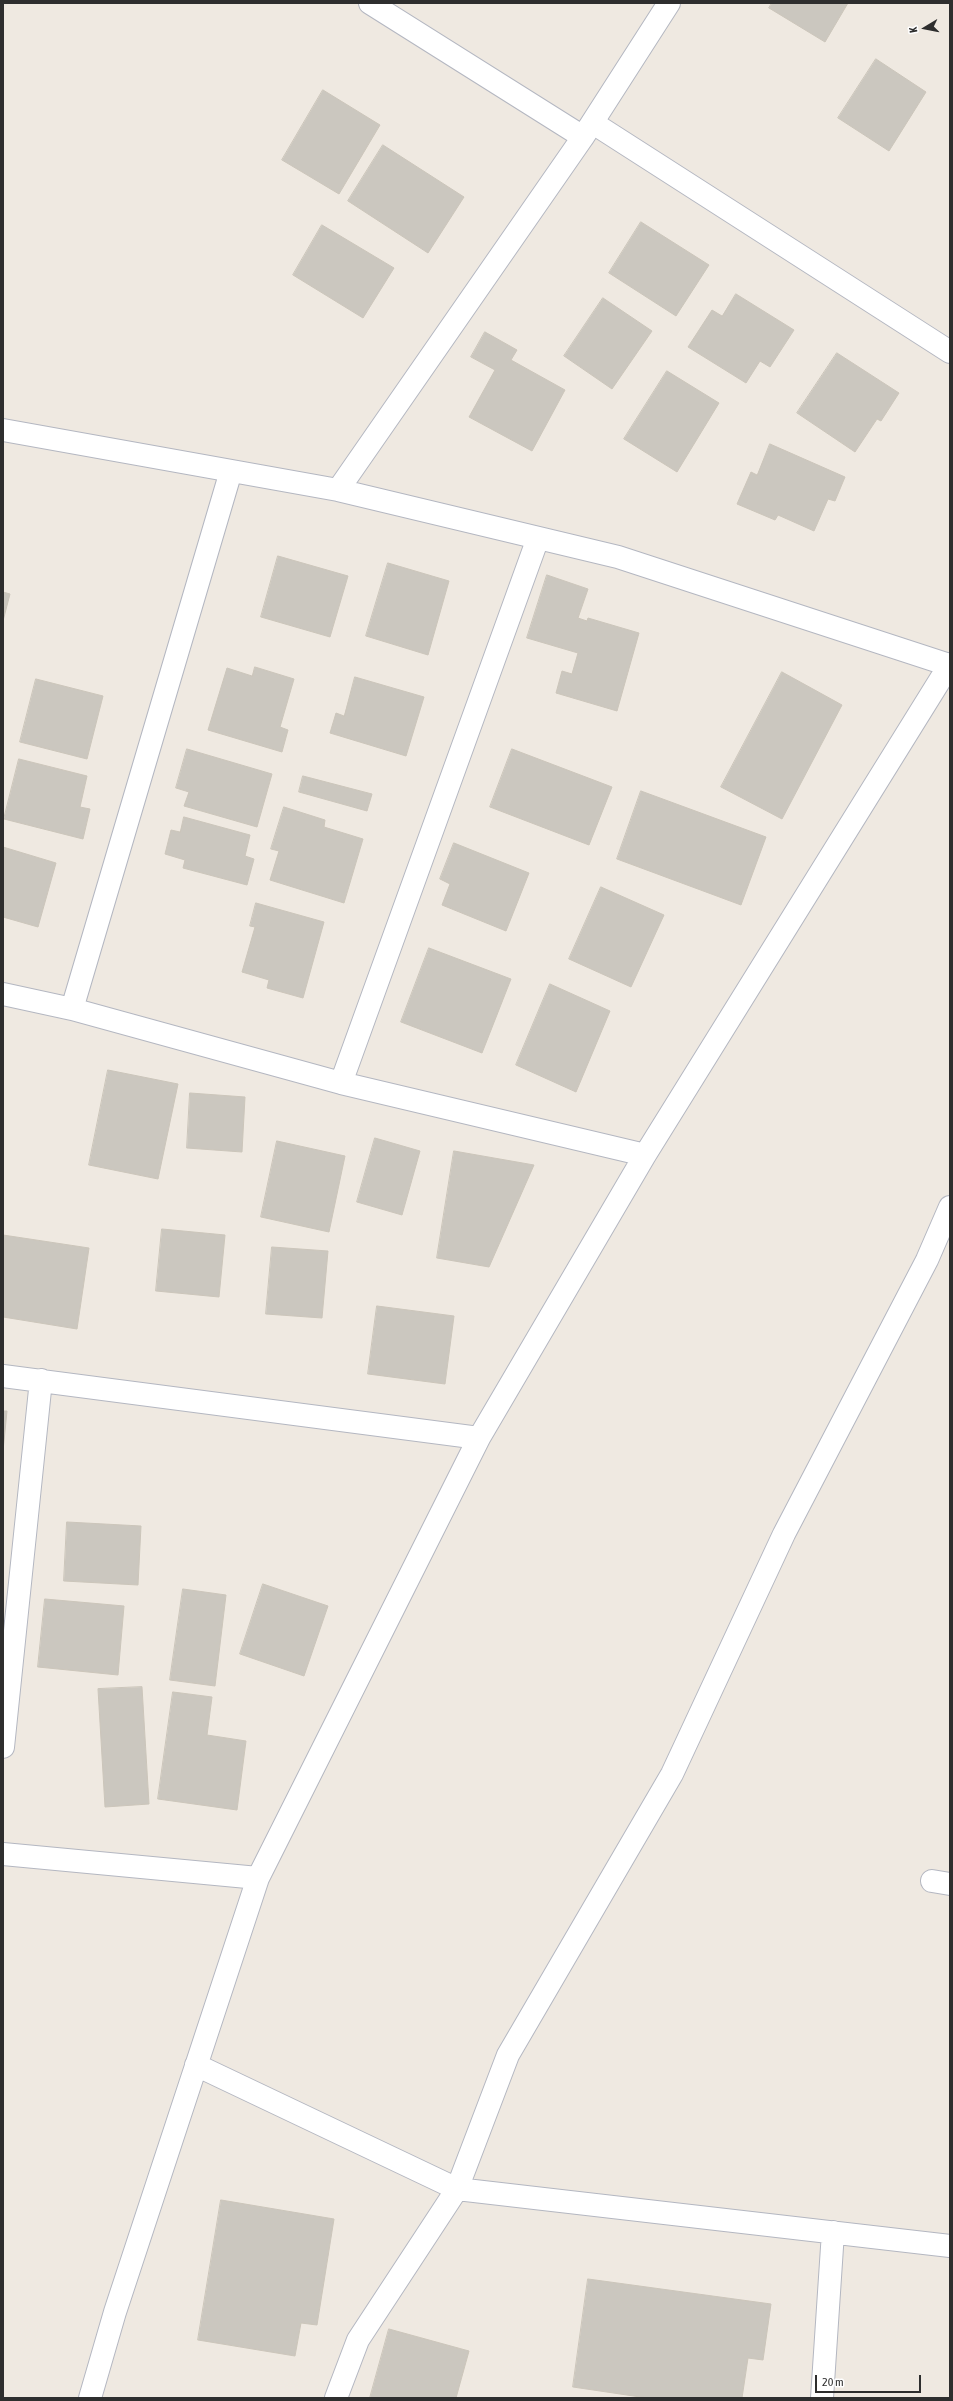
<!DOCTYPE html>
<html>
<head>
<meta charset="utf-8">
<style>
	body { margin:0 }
	#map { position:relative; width:953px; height:2401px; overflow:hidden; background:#efe9e1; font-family:"Asap Condensed",sans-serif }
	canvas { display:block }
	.frame { position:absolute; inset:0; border:4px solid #2e2e2e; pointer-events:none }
	.north { position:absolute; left:905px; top:8px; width:40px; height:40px; -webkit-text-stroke:3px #fff; paint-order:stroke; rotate:260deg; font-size:11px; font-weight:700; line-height:16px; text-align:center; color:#2e2e2e }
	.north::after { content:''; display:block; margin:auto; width:14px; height:18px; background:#2e2e2e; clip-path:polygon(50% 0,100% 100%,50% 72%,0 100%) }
	.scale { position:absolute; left:815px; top:2375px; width:106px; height:18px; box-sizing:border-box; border:2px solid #2e2e2e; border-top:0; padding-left:5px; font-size:12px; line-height:14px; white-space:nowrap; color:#2e2e2e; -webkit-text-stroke:3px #fff; paint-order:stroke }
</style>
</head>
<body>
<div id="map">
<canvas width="953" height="2401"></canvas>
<div class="frame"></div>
<div class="north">K</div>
<div class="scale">20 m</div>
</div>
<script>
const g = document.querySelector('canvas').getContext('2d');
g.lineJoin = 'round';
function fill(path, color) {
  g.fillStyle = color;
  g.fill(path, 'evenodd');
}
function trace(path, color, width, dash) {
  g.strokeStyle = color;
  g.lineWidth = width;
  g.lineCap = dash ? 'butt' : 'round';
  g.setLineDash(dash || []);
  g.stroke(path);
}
const building = new Path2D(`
	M772,3h76l-23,39 -56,-34z
	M876,59l50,33 -37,59 -51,-33z
	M323,90l57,35 -41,69 -57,-34z
	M383,145l81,52 -36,56 -80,-52z
	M641,222l68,43 -33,51 -67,-43z
	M322,225l72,43 -31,50 -70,-43z
	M736,294l58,36 -24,37 -10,-6 -14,22 -58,-36 24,-37 10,6z
	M603,298l49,33 -40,58 -48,-33z
	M485,332l32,18 -6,10 54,30 -33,61 -63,-34 26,-47 -24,-13z
	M837,353l62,40 -18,28 -4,-2 -22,33 -58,-39z
	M667,371l52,32 -42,69 -53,-33z
	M770,444l75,33 -10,24 -7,-2 -14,32 -36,-16 -3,5 -38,-16 14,-32 6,3z
	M278,556l70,20 -18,61 -69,-20z
	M388,563l61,18 -21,74 -62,-19z
	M547,575l41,14 -10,29 9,3 1,-3 51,15 -22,78 -61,-18 6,-22 10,3 6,-21 -51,-15z
	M3,592l7,2 -7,27z
	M255,667l39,12 -14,48 8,3 -6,22 -74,-22 19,-62 25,8z
	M782,672l60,33 -60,114 -61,-32z
	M355,677l69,20 -18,59 -76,-23 6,-20 8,3z
	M36,679l67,17 -16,63 -67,-17z
	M187,749l85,25 -15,53 -73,-21 5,-14 -13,-4z
	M512,749l100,38 -23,58 -99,-38z
	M19,759l68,17 -7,31 10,2 -7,30 -79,-20z
	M303,776l69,18 -5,17 -68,-19z
	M641,791l125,46 -25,68 -124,-46z
	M284,807l41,13 -1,7 39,12 -19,64 -74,-23 9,-29 -8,-2z
	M184,817l66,18 -5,21 9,3 -7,26 -64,-17 2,-8 -20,-6 6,-24 9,2z
	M454,843l75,30 -23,58 -64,-26 8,-21 -10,-5z
	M3,847l53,16 -18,64 -35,-10z
	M601,887l63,28 -33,72 -62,-28z
	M256,903l68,19 -21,76 -36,-10 2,-8 -27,-8 13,-45 -5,-1z
	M429,948l82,31 -29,74 -81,-31z
	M550,984l60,27 -34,81 -60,-27z
	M108,1070l70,14 -20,95 -69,-14z
	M190,1093l55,4 -3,55 -55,-4z
	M375,1138l45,13 -18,64 -45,-13z
	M277,1141l68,15 -16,76 -68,-15z
	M454,1151l80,14 -45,102 -52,-9z
	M162,1229l63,6 -6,62 -63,-6z
	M3,1235l86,13 -12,81 -74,-12z
	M272,1247l56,4 -6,67 -56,-4z
	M377,1306l77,10 -9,68 -77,-10z
	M3,1411h4l-4,40z
	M67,1522l74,4 -3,59 -74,-4z
	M263,1584l65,22 -24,70 -64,-22z
	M183,1589l43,6 -11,91 -45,-6z
	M45,1599l79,7 -6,69 -80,-8z
	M142,1687l7,117 -44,3 -7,-118z
	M173,1692l39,5 -5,38 39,6 -9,69 -79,-11z
	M221,2200l113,19 -17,106 -16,-2 -6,33 -97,-16z
	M588,2279l183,25 -8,56 -15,-2 -6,40h-95l-74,-11z
	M389,2329l80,22 -13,47h-86z`);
fill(building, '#cbc7bf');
trace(building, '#cbc5ba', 1);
const minor = new Path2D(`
	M370,3l213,134
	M593,123l357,229
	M3,430l335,60 280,67 331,108
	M338,490l245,-353 86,-134
	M3,994l69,15 269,74 304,72
	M72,1009l159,-538
	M341,1083l197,-545
	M3,1376l476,62
	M3,1747l38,-367
	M3,1854l255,24
	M932,1881l18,3
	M196,2065l261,124 493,57
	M90,2398l25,-86 143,-434 221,-440 166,-283 305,-491
	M336,2398l22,-58 99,-151 51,-134 164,-281 112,-240 143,-274 23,-53
	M822,2398l11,-166`);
trace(minor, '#b4b7c1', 24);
trace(minor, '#fff', 22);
</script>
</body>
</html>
